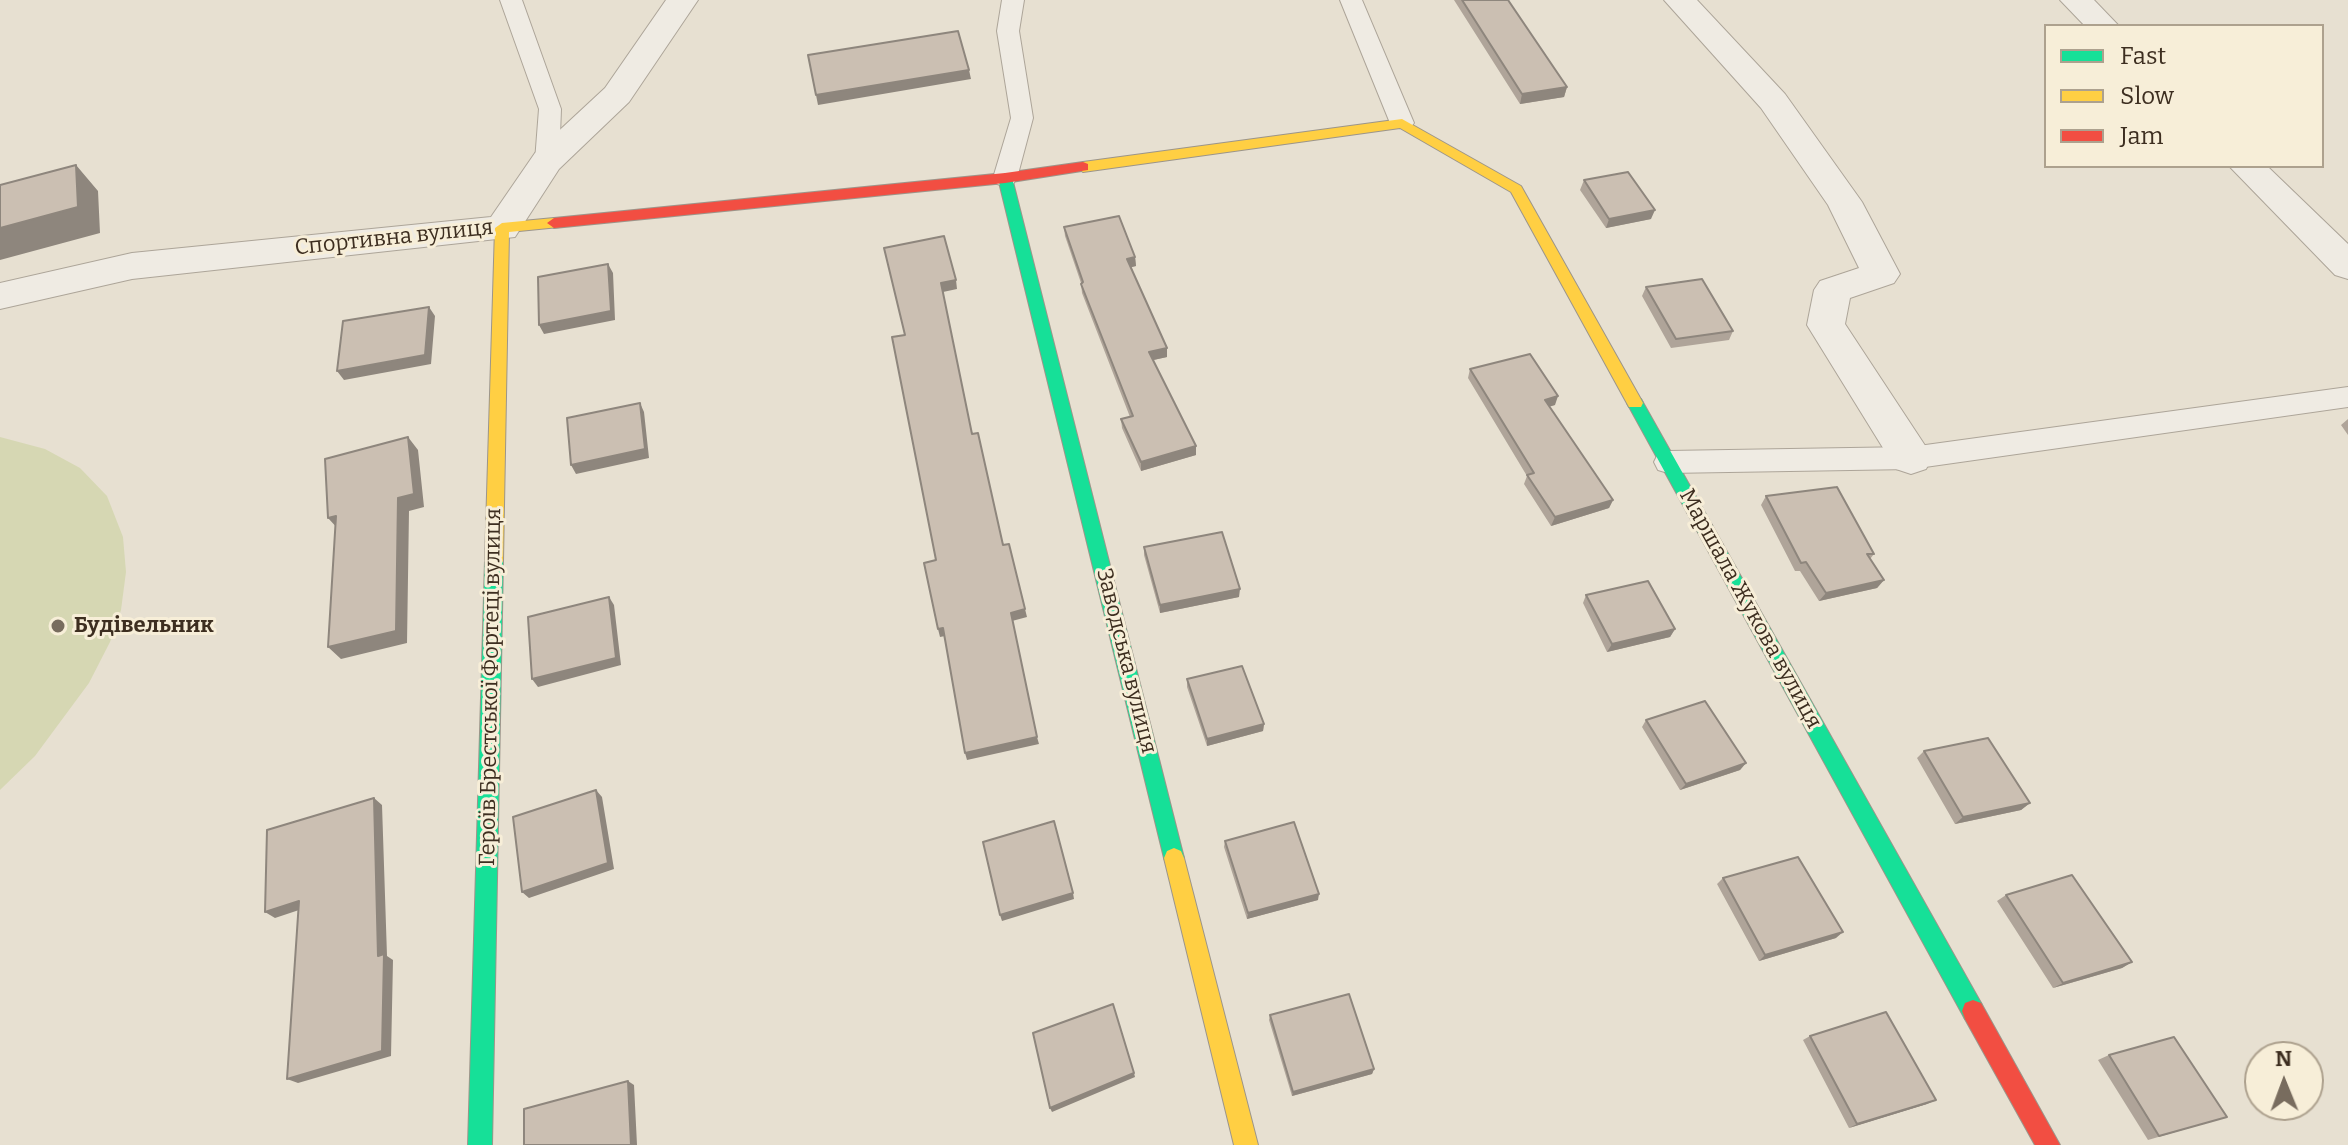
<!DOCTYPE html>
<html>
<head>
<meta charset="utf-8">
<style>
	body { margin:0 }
	#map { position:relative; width:2348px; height:1145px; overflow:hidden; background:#e7e0d1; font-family:Bitter,serif }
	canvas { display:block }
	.legend { position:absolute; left:2044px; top:24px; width:280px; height:144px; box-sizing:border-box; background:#f7eed8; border:2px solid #ada18e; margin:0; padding:10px 14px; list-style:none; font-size:24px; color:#3d2e20 }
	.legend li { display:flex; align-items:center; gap:16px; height:40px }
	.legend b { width:40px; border:2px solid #ada18e }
	.north { position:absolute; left:2244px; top:1041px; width:80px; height:80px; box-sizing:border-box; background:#f7eed8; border:2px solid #ada18e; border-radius:50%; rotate:359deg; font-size:22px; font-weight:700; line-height:32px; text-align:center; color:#3d2e20 }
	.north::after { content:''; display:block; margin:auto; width:28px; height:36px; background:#786c5e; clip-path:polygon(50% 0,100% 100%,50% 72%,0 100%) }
</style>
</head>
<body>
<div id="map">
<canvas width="2348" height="1145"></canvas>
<ul class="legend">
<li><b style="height:10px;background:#16e098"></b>Fast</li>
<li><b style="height:10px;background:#ffcf43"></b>Slow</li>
<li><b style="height:10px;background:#f24e42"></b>Jam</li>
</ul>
<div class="north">N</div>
</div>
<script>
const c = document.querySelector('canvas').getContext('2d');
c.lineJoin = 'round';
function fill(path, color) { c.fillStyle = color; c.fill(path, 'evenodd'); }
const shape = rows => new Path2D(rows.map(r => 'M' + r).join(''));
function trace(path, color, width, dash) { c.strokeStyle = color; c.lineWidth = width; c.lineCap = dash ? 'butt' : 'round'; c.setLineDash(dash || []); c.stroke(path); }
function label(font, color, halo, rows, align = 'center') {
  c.font = font + ' Bitter,serif'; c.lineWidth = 6; c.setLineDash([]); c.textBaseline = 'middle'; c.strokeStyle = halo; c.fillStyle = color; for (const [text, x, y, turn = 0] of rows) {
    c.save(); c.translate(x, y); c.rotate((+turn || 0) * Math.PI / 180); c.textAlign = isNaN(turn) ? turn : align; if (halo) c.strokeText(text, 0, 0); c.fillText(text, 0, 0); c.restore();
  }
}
fill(shape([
	[0,437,45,449,80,468,107,496,123,537,126,572,121,610,110,642,89,683,35,756,0,790]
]), '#d6d7b3');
const lane = shape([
	[500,0,522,0,561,109,559,161,555,166,547,169,539,166,535,161,539,109,500,0],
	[1002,0,1024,0,1019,31,1033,118,1017,178,1013,184,1005,186,997,184,993,178,1011,118,997,31,1002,0],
	[1340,0,1362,0,1414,123,1410,128,1394,128,1390,123,1340,0],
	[2348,387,2348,407,1911,469,1668,473,1658,470,1654,462,1658,454,1668,451,1911,447,2348,387]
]);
const street = shape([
	[666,0,698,0,629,102,559,169,515,237,132,279,0,309,0,283,132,253,491,217,535,153,605,88,666,0],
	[1664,0,1697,0,1785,94,1862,202,1900,274,1894,283,1850,298,1845,324,1926,447,1932,458,1926,469,1911,474,1896,469,1807,325,1814,290,1820,281,1859,268,1828,205,1761,108,1664,0],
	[2060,0,2094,0,2119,26,2085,26,2060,0],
	[2229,166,2267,166,2348,244,2348,279,2335,275,2229,166]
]);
const fast = shape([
	[1005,173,1012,178,1184,858,1181,865,1174,868,1167,865,1164,858,998,178,1005,173],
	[1635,397,1641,399,1981,1003,1984,1011,1981,1019,1973,1022,1965,1019,1627,403,1635,397],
	[494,554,500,556,503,561,492,1145,468,1145,485,561,488,556,494,554]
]);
const slow = shape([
	[1402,119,1521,186,1643,403,1641,407,1629,407,1511,192,1400,128,1083,172,1076,167,1083,162,1402,119],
	[554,218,561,223,559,227,509,232,503,561,500,566,494,568,488,566,485,561,495,228,502,223,554,218],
	[1174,848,1181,851,1184,858,1258,1145,1234,1145,1164,858,1167,851,1174,848]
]);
const jam = shape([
	[1083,162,1088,164,1088,170,1005,183,554,228,547,223,554,218,1005,173,1083,162],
	[1973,1000,1981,1003,2060,1145,2035,1145,1965,1019,1962,1011,1965,1003,1973,1000]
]);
trace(lane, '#ada599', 2);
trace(street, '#ada599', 2);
trace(fast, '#9c958a', 2);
trace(slow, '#9c958a', 2);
trace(jam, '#9c958a', 2);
fill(lane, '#efebe3');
fill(street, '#efebe3');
fill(fast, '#16e098');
fill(slow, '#ffcf43');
fill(jam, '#f24e42');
fill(shape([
	[1454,0,1508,0,1567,87,1564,97,1520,104],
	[1584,180,1651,219,1606,228,1580,190],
	[1064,227,1135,257,1136,266,1131,267,1167,357,1153,360,1196,455,1141,471,1122,428,1121,419,1130,417,1082,293,1081,283,1065,236],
	[1646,287,1733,331,1729,340,1671,348,1642,296],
	[1470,369,1555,405,1549,406,1613,500,1609,508,1551,526,1524,484,1527,476,1468,378],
	[2348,419,2348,435,2341,425],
	[1766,496,1874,554,1870,559,1884,580,1877,588,1819,601,1800,571,1795,571,1761,505],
	[1144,547,1239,597,1160,613,1144,555],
	[1586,595,1675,629,1670,637,1607,652,1583,603],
	[1187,679,1264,724,1263,731,1207,746,1187,687],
	[1646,720,1746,763,1740,770,1680,790,1642,727],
	[1924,751,2030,803,2021,810,1955,824,1917,758],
	[1225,841,1318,900,1247,919,1224,847],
	[1723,878,1836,938,1759,961,1717,884],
	[2006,895,2132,962,2122,968,2053,988,1997,901],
	[1270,1015,1374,1069,1372,1074,1292,1096,1269,1020],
	[1810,1036,1927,1104,1849,1128,1803,1040],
	[2109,1055,2227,1117,2148,1140,2098,1060]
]), '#afa499');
fill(shape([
	[969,70,971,79,818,105,816,95],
	[1567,87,1564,97,1520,104,1522,94],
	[76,165,98,191,100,233,0,260,0,228],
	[1655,210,1651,219,1606,228,1609,219],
	[1135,257,1136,266,1128,268,1127,259],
	[608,264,613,273,615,320,544,334,539,325],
	[956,280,957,289,943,292,941,283],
	[429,307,435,316,431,364,344,380,337,371],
	[1167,348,1167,357,1149,361,1149,352],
	[1558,396,1555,405,1542,409,1545,400],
	[640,403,644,412,649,458,576,474,571,465],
	[408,437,418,450,424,507,409,511,407,643,341,659,328,647],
	[1196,446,1196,455,1141,471,1141,462],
	[1613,500,1609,508,1551,526,1555,517],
	[336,516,340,531,328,518],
	[1884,580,1877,588,1819,601,1826,593],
	[1240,589,1239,597,1160,613,1160,605],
	[609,597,614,605,621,665,538,687,532,679],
	[1025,609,1027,617,1012,621,1011,613],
	[943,628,945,636,940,637,938,629],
	[1675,629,1670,637,1607,652,1612,644],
	[1264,724,1263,731,1207,746,1207,739],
	[1037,737,1039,744,967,760,965,753],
	[1746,763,1740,770,1680,790,1686,784],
	[596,790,602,797,614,869,529,898,522,892],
	[374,798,382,805,387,956,393,960,391,1056,298,1083,287,1079,378,956],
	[2030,803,2021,810,1955,824,1963,817],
	[1073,893,1074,899,1002,921,1000,915],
	[1319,894,1318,900,1247,919,1248,913],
	[299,901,308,907,275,918,265,912],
	[1843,932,1836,938,1759,961,1765,955],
	[2132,962,2122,968,2053,988,2063,983],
	[1374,1069,1372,1074,1292,1096,1293,1092],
	[1134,1073,1135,1077,1052,1112,1050,1108],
	[628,1081,634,1085,637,1145,631,1145],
	[1936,1100,1927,1104,1849,1128,1857,1124]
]), '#8e867d');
const building = shape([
	[1462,0,1508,0,1567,87,1522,94,1462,0],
	[958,31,969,70,816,95,808,55,958,31],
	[76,165,78,207,0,228,0,185,76,165],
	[1628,172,1655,210,1609,219,1584,180,1628,172],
	[1119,216,1135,257,1127,259,1167,348,1149,352,1196,446,1141,462,1121,419,1133,416,1081,284,1083,282,1064,227,1119,216],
	[944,236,956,280,941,283,972,434,978,433,1003,545,1009,544,1025,609,1011,613,1037,737,965,753,943,628,938,629,924,563,936,560,892,337,905,335,884,248,944,236],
	[608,264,611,311,539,325,538,277,608,264],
	[1702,279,1733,331,1676,339,1646,287,1702,279],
	[429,307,425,355,337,371,343,321,429,307],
	[1530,354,1558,396,1545,400,1613,500,1555,517,1527,475,1534,473,1470,369,1530,354],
	[640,403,645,449,571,465,567,418,640,403],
	[408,437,414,494,398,498,396,631,328,647,336,516,328,518,325,459,408,437],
	[1837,487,1874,554,1867,554,1884,580,1826,593,1806,562,1801,563,1766,496,1837,487],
	[1222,532,1240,589,1160,605,1144,547,1222,532],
	[1648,581,1675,629,1612,644,1586,595,1648,581],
	[609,597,616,658,532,679,528,617,609,597],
	[1242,666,1264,724,1207,739,1187,679,1242,666],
	[1705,701,1746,763,1686,784,1646,720,1705,701],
	[1988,738,2030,803,1963,817,1924,751,1988,738],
	[596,790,608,863,522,892,513,817,596,790],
	[374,798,378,956,384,954,382,1051,287,1079,299,901,265,912,267,830,374,798],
	[1054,821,1073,893,1000,915,983,842,1054,821],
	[1294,822,1319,894,1248,913,1225,841,1294,822],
	[1798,857,1843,932,1765,955,1723,878,1798,857],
	[2072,875,2132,962,2063,983,2006,895,2072,875],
	[1349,994,1374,1069,1293,1092,1270,1015,1349,994],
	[1113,1004,1134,1073,1050,1108,1033,1033,1113,1004],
	[1886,1012,1936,1100,1857,1124,1810,1036,1886,1012],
	[2174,1037,2227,1117,2159,1136,2109,1055,2174,1037],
	[628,1081,631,1145,524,1145,524,1109,628,1081]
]);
fill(building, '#cbbfb2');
trace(building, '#8e867d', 2);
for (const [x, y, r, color] of [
	[58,626,8,"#786c5e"]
]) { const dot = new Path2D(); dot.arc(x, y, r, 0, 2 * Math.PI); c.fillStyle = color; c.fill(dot); trace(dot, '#f7eed8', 3); }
label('22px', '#3d2e20', '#f7eed8', [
	["Спортивна вулиця",394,238,-6],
	["Маршала Жукова вулиця",1750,609,61],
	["Заводська вулиця",1126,661,76],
	["Героїв Брестської Фортеці вулиця",491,687,-89]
]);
label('bold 22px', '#3d2e20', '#f7eed8', [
	["Будівельник",74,626]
], 'left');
</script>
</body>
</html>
